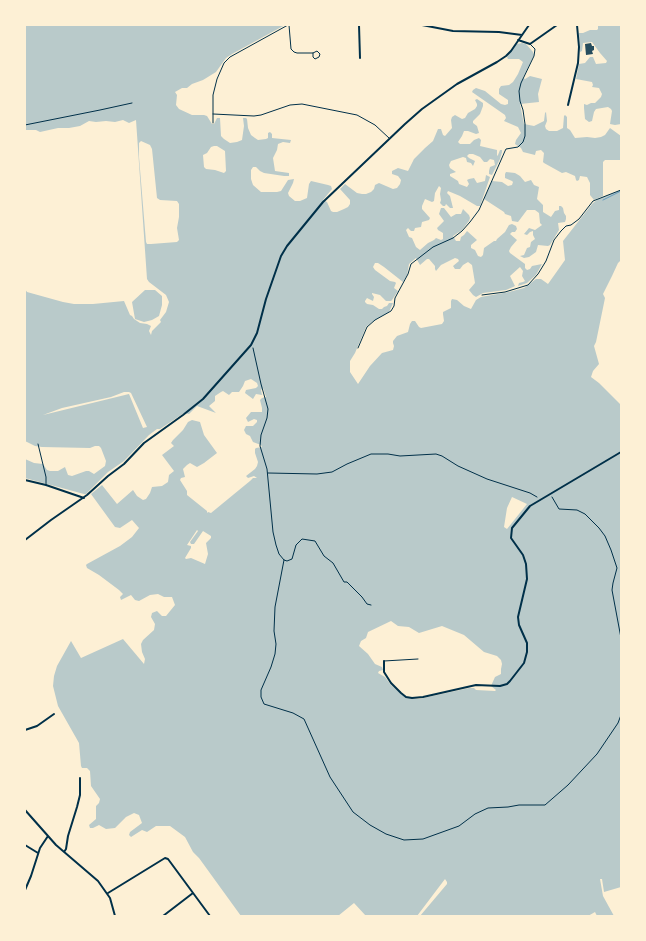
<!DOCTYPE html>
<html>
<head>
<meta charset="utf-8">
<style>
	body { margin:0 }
	#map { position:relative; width:646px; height:941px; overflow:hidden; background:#fdf0d5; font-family:Karla,sans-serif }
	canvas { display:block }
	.frame { position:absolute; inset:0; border:26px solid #fdf0d5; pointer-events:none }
</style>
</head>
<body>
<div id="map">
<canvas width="646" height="941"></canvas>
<div class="frame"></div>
</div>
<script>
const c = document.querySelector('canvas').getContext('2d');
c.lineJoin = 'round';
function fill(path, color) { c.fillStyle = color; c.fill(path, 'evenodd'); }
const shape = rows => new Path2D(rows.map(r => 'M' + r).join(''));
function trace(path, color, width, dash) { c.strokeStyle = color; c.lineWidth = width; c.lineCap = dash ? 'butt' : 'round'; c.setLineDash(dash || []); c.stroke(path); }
fill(shape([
	[25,25,285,25,232,54,226,58,216,72,203,80,192,84,187,88,182,88,175,92,177,95,176,105,179,109,192,115,204,115,207,116,212,124,214,124,217,118,220,118,221,136,224,139,230,143,237,142,242,140,244,126,243,118,246,118,247,119,248,128,251,135,255,138,258,140,266,139,268,138,268,133,270,132,272,134,272,138,291,140,290,143,283,142,278,144,277,150,273,158,275,171,289,173,289,176,284,176,264,173,260,171,256,167,253,167,251,170,251,179,253,185,261,192,277,192,281,191,288,180,294,179,293,183,288,193,289,196,295,201,300,201,307,198,309,184,311,181,328,185,331,186,332,189,323,200,327,202,331,211,333,212,337,212,344,209,348,207,350,204,350,200,340,189,345,184,357,193,362,194,366,194,371,192,374,189,375,185,379,183,393,189,397,188,400,184,401,180,398,176,392,174,392,171,398,168,408,171,414,159,425,148,433,141,438,129,441,129,443,135,445,136,452,128,451,120,452,117,455,115,462,119,465,118,468,113,475,109,477,106,477,104,475,100,477,99,483,103,483,106,480,114,473,121,473,123,477,126,479,133,476,134,468,131,464,131,462,136,458,142,460,144,470,144,474,140,479,138,481,140,480,146,497,150,497,156,498,155,500,150,502,150,502,152,500,159,492,175,489,174,489,171,490,167,495,165,494,160,490,159,487,162,484,162,480,157,473,154,469,154,467,156,469,158,475,161,473,166,471,163,467,162,466,158,463,157,451,161,449,165,450,168,456,172,450,174,450,176,458,181,459,184,467,187,469,184,467,180,469,179,474,178,477,183,485,181,486,175,490,177,480,206,477,206,460,196,448,191,447,193,450,196,453,208,450,208,446,204,445,206,443,206,440,203,441,200,440,194,441,188,439,186,435,193,434,201,432,202,425,199,422,206,422,209,430,218,429,220,422,222,421,227,415,228,414,231,411,231,408,228,406,230,409,237,412,238,416,247,420,250,428,243,434,240,436,238,441,240,443,239,443,233,438,230,437,228,444,221,439,214,441,208,444,208,451,217,456,214,461,214,463,209,469,215,470,218,469,221,462,230,453,236,456,241,460,241,461,237,464,235,467,231,477,240,471,245,471,248,475,250,478,256,481,257,483,255,484,248,494,241,496,241,497,239,505,232,509,225,512,224,516,226,517,229,515,232,512,232,510,234,517,240,511,247,509,251,510,253,525,264,525,268,527,270,530,269,532,266,542,264,536,275,527,283,518,286,519,283,523,282,525,281,522,276,523,271,520,267,510,276,515,286,513,287,506,290,483,293,476,297,473,295,469,290,475,283,472,265,468,262,463,265,460,269,455,269,453,266,459,261,458,259,455,258,441,265,436,271,435,269,435,266,429,259,427,259,420,265,416,258,409,264,407,275,403,282,384,267,378,263,375,263,373,267,375,270,390,281,395,282,396,283,394,288,398,291,392,300,391,301,386,301,380,295,372,293,372,294,374,297,373,301,367,298,365,301,365,302,367,304,373,305,379,309,382,309,384,307,387,306,389,303,393,303,389,312,372,322,366,327,355,353,350,361,350,372,358,384,370,366,382,353,393,350,394,346,393,343,393,341,397,336,408,332,410,324,412,321,415,321,419,327,421,328,442,324,444,321,443,314,443,312,451,308,451,301,452,299,457,300,464,306,471,309,476,300,481,297,509,292,524,288,536,279,541,279,548,284,565,260,563,241,592,204,598,199,621,190,621,260,618,263,612,276,603,294,605,298,596,342,594,346,599,364,593,371,591,377,599,383,621,405,621,887,604,892,602,879,600,879,603,896,614,916,597,916,595,912,588,916,420,916,447,884,447,882,445,879,417,916,366,916,354,903,338,916,241,916,199,858,193,852,185,837,170,826,156,826,147,832,142,830,131,837,129,835,130,832,142,823,139,815,134,813,126,817,115,828,106,829,99,825,93,828,90,828,89,825,96,819,96,806,99,803,100,799,91,786,90,771,87,768,82,768,81,766,79,743,58,706,53,686,54,676,57,666,71,641,81,658,123,639,144,664,145,659,142,652,141,644,143,640,154,630,155,624,151,617,152,613,157,611,162,616,166,616,175,605,172,597,164,597,158,594,150,595,139,601,135,600,131,595,121,600,120,597,123,594,119,590,99,575,87,568,86,565,87,564,120,546,132,537,139,528,132,520,120,528,115,527,91,494,102,485,117,504,133,490,137,496,143,500,146,499,150,493,152,487,162,486,168,482,169,475,174,471,162,455,174,446,171,443,173,440,183,430,188,422,192,420,200,422,204,435,217,453,204,463,197,467,190,463,187,465,183,469,185,477,181,478,180,480,187,491,187,495,207,511,207,513,208,512,211,513,250,481,253,478,257,478,254,476,248,478,246,476,255,469,257,466,258,462,255,453,255,449,256,448,262,447,261,445,253,442,250,436,246,434,244,430,246,426,253,426,257,422,257,420,254,419,248,422,246,418,251,412,262,412,262,408,260,400,262,398,266,397,263,388,261,390,262,395,256,394,253,399,245,393,246,390,256,388,258,386,257,383,251,379,245,381,243,386,239,392,232,392,229,395,223,391,221,392,215,396,215,401,209,406,216,413,197,406,189,414,184,413,160,429,157,429,149,435,124,461,108,472,86,494,84,494,25,478,25,459,34,463,43,464,47,470,50,471,58,471,65,467,68,475,72,476,86,471,89,471,94,474,105,466,106,461,101,448,99,446,95,446,90,448,42,447,35,446,25,441,25,289,27,292,63,302,74,304,93,304,124,301,130,315,132,316,134,319,140,323,147,324,151,326,149,331,151,335,152,331,161,322,160,320,166,312,169,302,166,295,149,282,147,279,136,120,129,123,123,120,115,122,106,121,96,122,89,121,80,126,69,128,58,128,40,132,36,130,25,130],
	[141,141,150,145,152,149,157,198,160,200,177,201,179,204,179,217,177,228,179,240,177,242,151,244,147,244,146,242,139,157,139,143],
	[214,146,217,146,225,151,226,171,224,173,215,170,206,169,204,167,203,155,207,153,211,147],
	[124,392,129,392,131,393,147,427,143,428,129,394,43,415,62,408,111,397],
	[512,497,527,504,507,529,504,527,507,508],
	[197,530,198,531,190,542,191,544,194,544,203,531,211,536,211,538,206,543,208,554,205,564,191,558,186,559,185,558,191,548,191,546,187,545],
	[391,621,398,626,409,627,419,633,442,626,464,635,484,652,497,656,501,660,502,664,501,669,501,674,495,677,491,686,496,690,495,691,476,690,474,688,469,688,419,699,409,698,401,694,391,685,385,677,378,673,379,671,383,670,382,667,375,664,368,654,359,646,361,641,366,638,368,632],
	[598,25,621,25,621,124,615,125,610,124,612,111,611,109,608,107,596,109,594,112,592,121,589,122,585,119,584,108,584,104,587,105,591,103,595,103,601,97,602,94,599,88,592,87,593,85,592,82,576,79,579,64,585,63,590,57,593,57,596,64,606,63,607,61,600,53,592,42,583,43,582,51,580,52,579,33,583,33,590,30,597,30,598,29],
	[522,43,526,44,533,52,534,55,523,78,525,79,530,76,542,79,538,94,539,102,520,104,524,124,534,126,544,121,545,113,546,112,547,121,545,126,546,129,549,131,557,131,563,128,564,116,565,115,567,117,567,128,570,130,575,138,587,137,595,138,601,137,605,135,610,128,621,136,621,160,605,160,603,162,603,196,594,200,590,195,590,183,587,177,580,176,579,180,577,181,576,180,575,176,566,172,562,173,544,163,543,162,544,153,541,150,536,151,535,155,523,152,521,148,515,144,516,140,521,133,518,127,504,121,506,118,505,115,472,92,473,90,476,88,485,91,501,104,505,105,508,104,508,100,499,94,499,89,501,86,509,85,513,82,518,74,523,62,519,59,508,59,507,57,517,44],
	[506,172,515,173,520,176,525,182,531,180,534,185,539,187,537,199,543,205,543,212,551,217,555,211,559,210,559,206,561,206,563,208,564,213,566,216,566,219,565,222,558,223,559,230,550,245,548,246,538,245,536,252,529,257,524,258,520,256,524,255,527,248,530,247,531,242,535,239,533,235,533,231,530,232,527,235,524,234,529,228,535,230,542,225,540,223,539,213,535,210,527,210,518,222,512,221,511,216,505,214,504,212,484,199,492,181,502,182,508,186,512,185,513,182,512,181,505,178,505,174],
	[145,290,155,290,162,296,162,305,159,316,152,320,144,322,135,319,132,302]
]), '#b9caca');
trace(shape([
	[603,200,621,191]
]), '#669bbc', 1);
fill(shape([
	[591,43,592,46,594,46,594,50,592,51,593,54,586,55,585,44]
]), '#264d5e');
trace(shape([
	[25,125,100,110,132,103],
	[482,295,505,292,528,285,538,274,546,261,554,240,561,231,566,226,571,225,579,219,593,201,621,190],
	[253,348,261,384,268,409,267,418,261,435,260,446,267,469,273,532,276,545,279,554,284,560,287,561,292,559,296,545,302,539,315,541,324,556,333,563,344,582,347,582,362,597,367,604,371,605],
	[268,473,317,474,332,472,347,464,371,454,388,454,400,456,436,454,442,456,458,466,487,479,530,493,537,497],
	[552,497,559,509,577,510,585,514,599,528,605,536,611,550,617,568,613,583,612,590,621,638],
	[284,560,275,607,274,631,276,644,275,654,271,667,261,690,261,697,264,704,293,713,304,719,330,777,353,812,370,825,386,834,404,840,423,839,459,826,475,814,488,808,508,807,519,805,545,805,568,785,597,754,618,723,621,715]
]), '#003049', 1);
trace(shape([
	[289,25,291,49,294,52,297,53,313,53,317,51,320,54,319,57,315,59,313,57,313,53],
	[213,114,254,116,261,115,290,105,302,104,357,115,375,125,389,138],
	[213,123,213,95,217,79,224,63,230,57,288,25],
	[358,348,367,327,375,320,391,311,394,306,395,298,408,274,411,264,433,247,453,238,462,231,470,222,479,210,505,151,506,149,518,147,523,142,525,136,525,124,523,110,520,101,519,91,521,83,534,56,535,49,530,44],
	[38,444,46,477,46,485],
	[384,661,418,659]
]), '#003049', 1);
trace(shape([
	[359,25,360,58],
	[422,25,453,31,499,32,522,35],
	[518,40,530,44,557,25],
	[568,105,578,63,579,47,577,25],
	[25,480,46,485,84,498],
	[25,540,51,520,87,495,108,476,124,464,144,443,183,415,203,399,251,345,257,333,266,299,281,256,287,246,323,202,405,124,422,109,457,84,497,62,506,56,511,51,529,25],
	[384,661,384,672,391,683,401,693,406,697,412,698,423,697,476,685,500,686,507,684,510,681,524,663,527,652,527,643,519,625,518,617,527,579,526,564,523,555,511,538,512,528,530,506,621,452],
	[25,730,37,726,54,714],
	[25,810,56,845,98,881,110,898,115,916],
	[25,845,38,853],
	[64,852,66,849,68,836,77,807,80,795,80,778],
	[25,890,31,876,40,848,48,836],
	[108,893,165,858,168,859,210,916],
	[163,916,193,893]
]), '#003049', 2);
</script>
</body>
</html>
